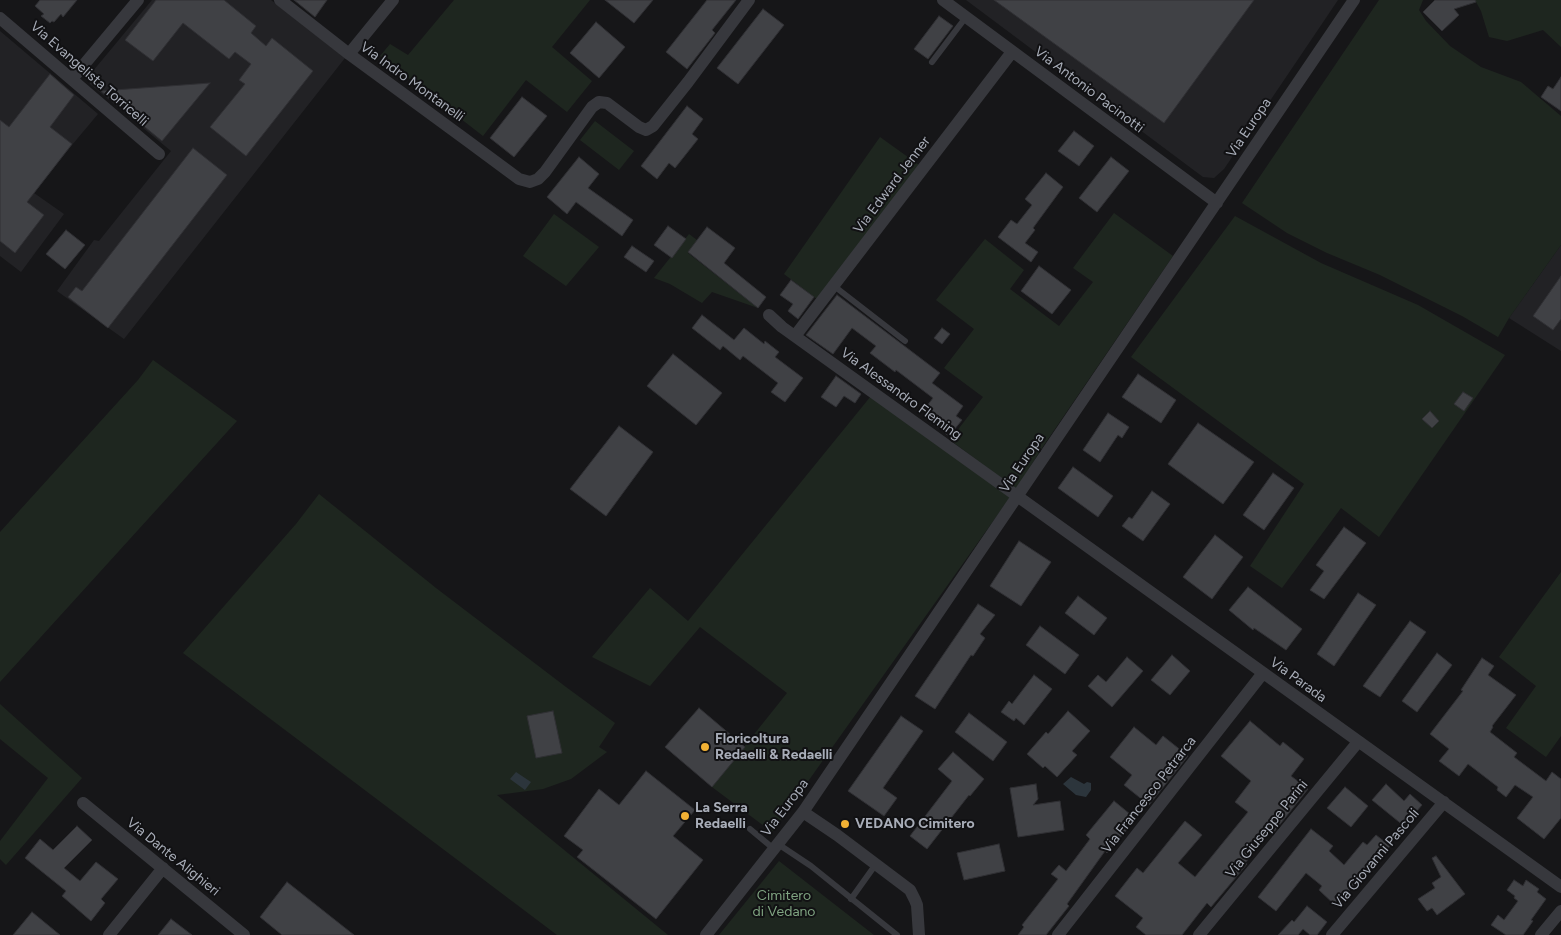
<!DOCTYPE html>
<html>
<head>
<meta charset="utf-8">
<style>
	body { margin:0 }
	canvas { display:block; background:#161618 }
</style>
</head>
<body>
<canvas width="1561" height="935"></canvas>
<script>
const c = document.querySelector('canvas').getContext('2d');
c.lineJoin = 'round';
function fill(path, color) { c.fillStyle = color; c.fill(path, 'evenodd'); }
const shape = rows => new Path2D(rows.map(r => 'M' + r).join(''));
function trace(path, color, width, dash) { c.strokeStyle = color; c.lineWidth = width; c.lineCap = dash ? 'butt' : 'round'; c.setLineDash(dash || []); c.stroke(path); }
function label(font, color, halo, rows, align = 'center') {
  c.font = font + ' Figtree,sans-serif'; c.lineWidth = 4; c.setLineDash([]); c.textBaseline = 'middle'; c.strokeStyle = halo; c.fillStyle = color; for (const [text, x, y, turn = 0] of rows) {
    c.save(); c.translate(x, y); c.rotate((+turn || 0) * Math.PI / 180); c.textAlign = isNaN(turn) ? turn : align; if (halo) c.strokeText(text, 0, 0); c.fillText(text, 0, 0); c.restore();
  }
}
fill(shape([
	[152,0,271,0,345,58,124,339,57,291,94,240,99,241,171,151,90,84,88,77],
	[966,0,1338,0,1224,169,1214,178,1203,177],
	[0,31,98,114,72,145,34,193,64,214,21,272,0,256],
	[1561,245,1561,351,1509,318]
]), '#222225');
fill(shape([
	[454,0,590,0,552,47,592,81,567,112,526,80,483,136,380,56,390,44,408,55],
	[1379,0,1423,0,1419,10,1426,21,1450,46,1481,67,1521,82,1561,116,1561,245,1509,318,1498,337,1462,316,1380,275,1327,253,1287,233,1242,203],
	[1475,0,1561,0,1561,47,1543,30,1507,41,1489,37,1481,11],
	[595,121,634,151,619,170,580,140],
	[880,137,919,165,818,300,784,274],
	[1114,213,1173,256,1044,445,1016,489,950,440,983,397,944,368,974,329,936,300,985,239,1024,270,1010,289,1059,326,1093,282,1073,268],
	[554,214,599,247,566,286,523,256],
	[1235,216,1321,263,1418,305,1505,355,1379,537,1341,508,1282,588,1250,566,1304,484,1131,357],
	[689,234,697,240,688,253,758,308,712,292,702,303,670,284,654,278],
	[153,360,237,421,0,682,0,532,138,380],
	[871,396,1011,496,772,832,712,787,787,693,700,627,650,686,592,657,650,588,688,621],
	[319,494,436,588,566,687,615,723,599,747,607,752,571,779,543,789,497,795,668,935,557,935,183,653,296,524],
	[1561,572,1561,736,1546,757,1506,728,1536,686,1499,657],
	[0,704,82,778,6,865,0,859,0,841,48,778,0,739],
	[779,861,874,935,719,935]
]), '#1e261f');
fill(shape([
	[516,772,531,782,525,790,510,779],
	[1071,777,1084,784,1087,782,1091,783,1091,790,1086,797,1076,795,1063,784]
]), '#2c353c');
const building = shape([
	[40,0,77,0,63,17,61,14,54,22,52,21,50,23,41,16,44,14,35,6,40,0],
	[156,0,224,0,256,26,251,33,266,46,272,38,313,71,246,156,210,127,245,84,239,80,251,64,235,52,229,59,183,23,153,61,125,40,156,0],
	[294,0,327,0,315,17,294,0],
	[605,0,653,0,634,23,605,0],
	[707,0,736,0,712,30,715,33,687,69,666,52,707,0],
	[994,0,1254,0,1164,123,994,0],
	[1435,0,1475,0,1476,2,1454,9,1459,15,1442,31,1423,12,1435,0],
	[763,9,784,25,738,84,717,68,763,9],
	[939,16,953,26,928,59,914,49,939,16],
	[596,22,625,47,599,78,570,53,596,22],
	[50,74,74,95,50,127,72,144,27,202,44,215,15,253,0,241,0,120,9,127,50,74],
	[1561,77,1561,111,1541,97,1548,86,1553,89,1561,77],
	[210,83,162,141,101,91,210,83],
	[522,97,547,116,514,157,490,138,522,97],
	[687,106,703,119,692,134,698,139,675,168,669,163,657,179,641,166,687,106],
	[1074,131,1094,146,1079,166,1058,151,1074,131],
	[193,148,227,175,108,328,68,297,76,287,82,291,193,148],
	[579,157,599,174,588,188,633,220,622,236,576,202,567,214,547,197,579,157],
	[1111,157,1129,171,1097,212,1079,198,1111,157],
	[1046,173,1063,187,1033,228,1035,230,1025,243,1038,252,1031,262,998,237,1011,220,1017,224,1032,205,1025,199,1046,173],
	[668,226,686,239,672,258,654,245,668,226],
	[707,227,735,248,724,263,766,297,758,308,688,252,707,227],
	[66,230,85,245,65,269,46,254,66,230],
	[632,246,654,261,646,272,624,257,632,246],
	[1039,266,1071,290,1052,314,1021,291,1039,266],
	[1561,276,1561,319,1553,330,1533,316,1561,276],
	[791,280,814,297,798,319,788,311,793,304,780,295,791,280],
	[837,295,940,373,932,383,963,406,956,416,962,420,949,436,927,419,930,415,924,410,933,398,896,370,895,372,870,353,876,346,852,328,833,354,806,335,837,295],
	[702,315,734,340,744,328,764,344,765,341,779,352,775,357,803,378,785,402,771,392,778,383,743,356,740,360,723,346,720,350,692,328,702,315],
	[942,328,950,334,942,344,934,338,942,328],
	[673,354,722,393,696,425,647,386,673,354],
	[1138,374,1176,400,1161,423,1122,397,1138,374],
	[836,376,861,394,855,403,844,396,836,407,821,397,836,376],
	[1463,392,1473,398,1464,411,1454,404,1463,392],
	[1430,411,1439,421,1432,428,1422,419,1430,411],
	[1108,413,1129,427,1122,438,1118,435,1100,462,1083,450,1108,413],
	[1198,423,1254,462,1223,504,1168,464,1198,423],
	[619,426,653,452,606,516,570,489,619,426],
	[1073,467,1113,496,1098,517,1058,488,1073,467],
	[1273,473,1294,488,1264,530,1243,515,1273,473],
	[1152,491,1170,504,1143,541,1122,526,1129,517,1132,519,1152,491],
	[1344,527,1366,543,1324,599,1310,590,1324,571,1316,565,1344,527],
	[1215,535,1243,557,1212,599,1183,577,1215,535],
	[1019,541,1051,562,1021,606,990,586,1019,541],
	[1248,587,1302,629,1286,650,1254,628,1253,630,1229,610,1248,587],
	[1358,593,1376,605,1334,666,1317,654,1358,593],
	[1078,596,1107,618,1094,635,1065,613,1078,596],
	[978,604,995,615,980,634,985,638,973,656,971,655,935,709,915,696,978,604],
	[1410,621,1426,632,1380,697,1363,686,1410,621],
	[1040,626,1079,655,1065,674,1026,645,1040,626],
	[1437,653,1452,665,1417,712,1402,701,1437,653],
	[1172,655,1190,671,1170,695,1151,680,1172,655],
	[1127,657,1143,671,1112,707,1088,686,1098,675,1106,682,1127,657],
	[1482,658,1494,666,1488,675,1516,695,1492,726,1493,727,1490,732,1517,753,1514,757,1546,781,1552,772,1561,779,1561,818,1544,839,1517,818,1533,797,1515,785,1506,797,1497,790,1498,787,1468,764,1459,776,1439,761,1449,749,1430,734,1463,691,1461,690,1482,658],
	[1034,675,1052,689,1024,725,1016,718,1014,721,1001,712,1009,701,1012,704,1034,675],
	[699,708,745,747,712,787,665,747,699,708],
	[553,711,562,753,536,758,527,716,553,711],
	[1068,711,1090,731,1072,751,1077,755,1057,777,1045,766,1043,768,1027,754,1046,732,1048,734,1068,711],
	[969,713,1007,742,993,761,955,732,969,713],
	[901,716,923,731,883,788,897,798,884,816,848,791,901,716],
	[1250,721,1280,746,1283,742,1304,759,1291,776,1308,789,1273,833,1271,831,1245,863,1247,864,1211,907,1207,903,1182,935,1146,935,1136,927,1143,918,1115,896,1137,868,1143,873,1185,821,1202,835,1178,863,1195,877,1248,812,1235,802,1251,781,1221,756,1250,721],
	[1134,727,1156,745,1163,736,1188,756,1149,805,1124,785,1132,775,1110,757,1134,727],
	[953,752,984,779,970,796,969,795,927,849,910,836,952,781,938,769,953,752],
	[646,771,695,810,673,836,703,860,656,919,577,857,583,850,564,836,599,789,619,805,646,771],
	[1036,784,1038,799,1033,805,1060,801,1064,830,1018,837,1010,788,1036,784],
	[1386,784,1404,801,1410,794,1422,805,1404,826,1372,800,1386,784],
	[1345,787,1368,806,1351,827,1327,808,1345,787],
	[1114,801,1136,819,1107,853,1105,851,1067,904,1069,906,1046,935,1018,935,1024,927,1022,925,1058,879,1051,874,1059,865,1066,871,1090,839,1086,835,1114,801],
	[77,826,92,840,64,868,80,881,96,862,118,879,101,899,105,903,91,921,62,896,66,891,25,858,40,839,53,850,77,826],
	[1311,829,1333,846,1329,851,1344,865,1363,842,1367,845,1376,835,1390,846,1373,867,1371,866,1336,906,1319,890,1322,886,1306,873,1276,911,1258,897,1311,829],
	[999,844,1005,871,964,880,957,853,999,844],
	[1436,856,1465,894,1437,915,1432,908,1427,911,1418,899,1435,888,1432,883,1441,877,1432,858,1436,856],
	[1514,880,1523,886,1526,880,1539,889,1537,892,1546,899,1531,920,1533,921,1523,935,1506,935,1491,925,1498,915,1504,920,1518,901,1514,898,1515,896,1507,890,1514,880],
	[287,882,354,935,282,935,260,917,287,882],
	[1307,906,1327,922,1317,935,1310,935,1303,929,1298,935,1278,935,1292,920,1294,922,1307,906],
	[32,912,60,935,13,935,32,912],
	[171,919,192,935,158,935,171,919]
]);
fill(building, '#404145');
trace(building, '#303034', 1);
trace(shape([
	[932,62,966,17],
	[834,286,905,341],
	[750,829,774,849],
	[778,844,811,866,897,935],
	[851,899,876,864]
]), '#37383d', 6);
trace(shape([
	[280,0,349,54,469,142,519,179,530,182,538,179,545,172,592,107,599,102,607,103,639,127,646,130,653,126,688,82,749,0],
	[943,0,1217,203],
	[0,18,159,154],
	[349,54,393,0],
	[72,79,138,0],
	[769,315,782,327,1561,887],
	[795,336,1012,52],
	[83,803,244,935],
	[803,812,837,835,910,890,915,900,917,905,919,935],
	[109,935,163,868],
	[706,935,803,812,1354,0],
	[1058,935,1263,673],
	[1199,935,1358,742],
	[1332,935,1444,802],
	[1541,935,1561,911]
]), '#37383d', 12);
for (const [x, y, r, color] of [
	[705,747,5,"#f2b134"],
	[685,816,5,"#f2b134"],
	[845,824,5,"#f2b134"]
]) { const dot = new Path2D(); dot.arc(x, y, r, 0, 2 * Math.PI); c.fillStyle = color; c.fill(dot); trace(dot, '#111113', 2); }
label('14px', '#a8adb8', '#111113', [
	["Via Evangelista Torricelli",89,74,41],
	["Via Indro Montanelli",412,82,36],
	["Via Antonio Pacinotti",1089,90,37],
	["Via Europa",1249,128,-56],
	["Via Edward Jenner",892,185,-53],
	["Via Alessandro Fleming",901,394,36],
	["Via Europa",1022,463,-56],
	["Via Parada",1298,680,36],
	["Via Francesco Petrarca",1149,795,-52],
	["Via Europa",785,808,-53],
	["Via Giuseppe Parini",1267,829,-51],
	["Via Dante Alighieri",173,857,39],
	["Via Giovanni Pascoli",1376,859,-50]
]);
label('bold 14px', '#a8adb8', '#111113', [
	["Floricoltura",715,739],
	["Redaelli & Redaelli",715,755],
	["La Serra",695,808],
	["Redaelli",695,824],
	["VEDANO Cimitero",855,824]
], 'left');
label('14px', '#7fa381', '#111113', [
	["Cimitero",784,896],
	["di Vedano",784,912]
]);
</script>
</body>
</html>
